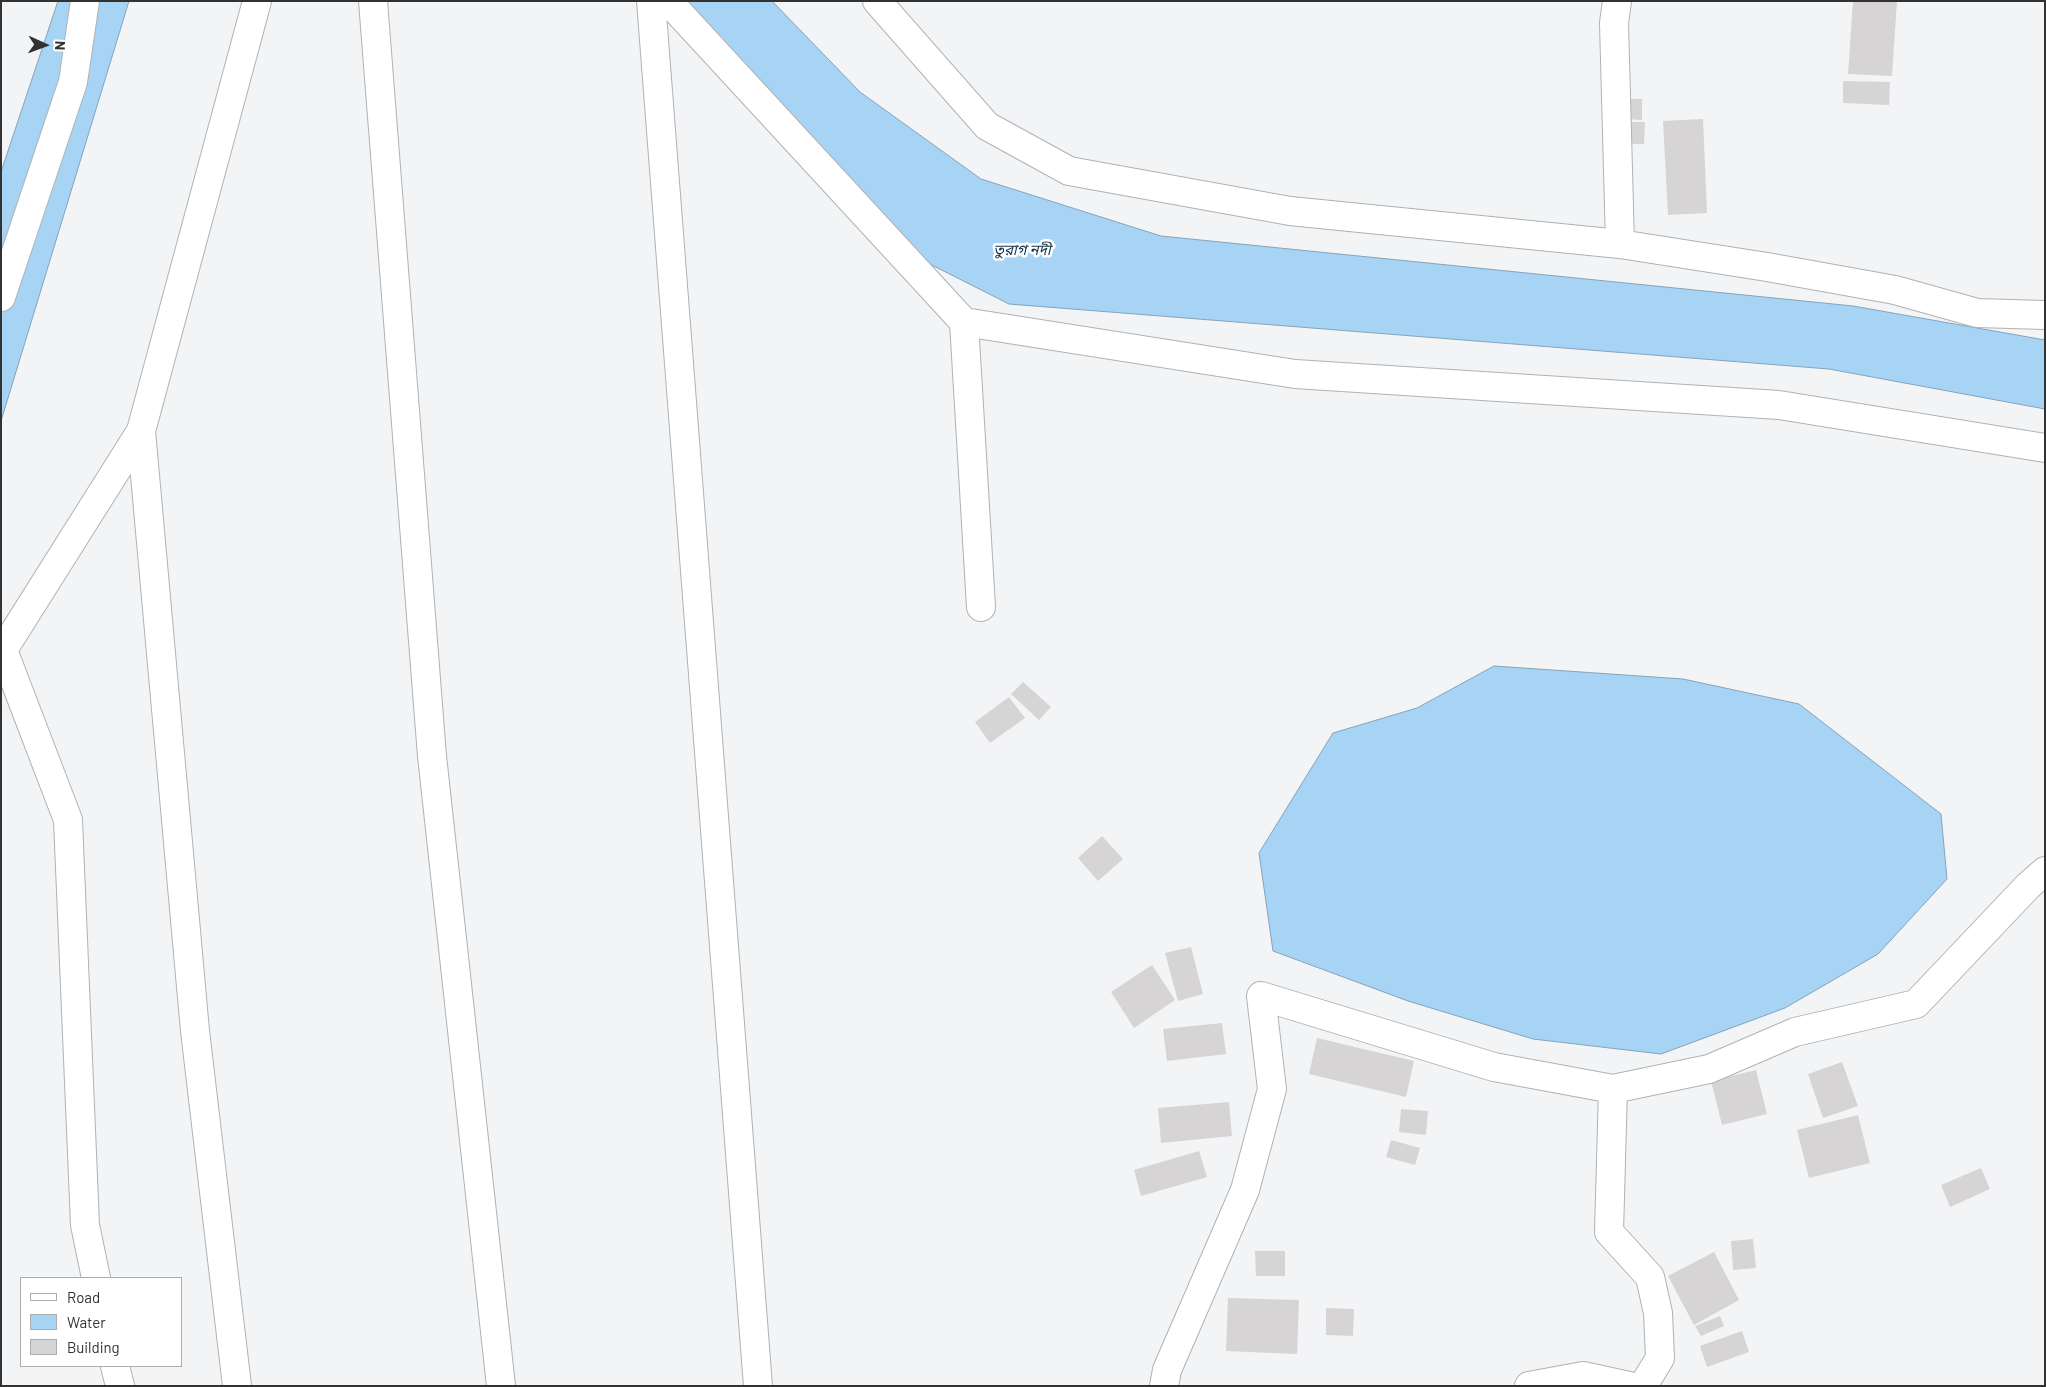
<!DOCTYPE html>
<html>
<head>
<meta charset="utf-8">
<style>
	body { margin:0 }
	#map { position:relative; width:2046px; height:1387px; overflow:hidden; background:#f2f4f6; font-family:Barlow,sans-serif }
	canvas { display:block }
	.frame { position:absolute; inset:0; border:2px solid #323233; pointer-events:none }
	.legend { position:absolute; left:20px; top:1277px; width:162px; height:90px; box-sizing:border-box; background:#fff; border:1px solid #adadad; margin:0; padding:6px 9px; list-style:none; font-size:15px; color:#323233 }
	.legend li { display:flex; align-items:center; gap:10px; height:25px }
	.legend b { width:25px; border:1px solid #adadad }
	.north { position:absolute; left:20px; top:20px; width:50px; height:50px; -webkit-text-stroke:4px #fff; paint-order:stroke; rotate:92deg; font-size:14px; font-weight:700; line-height:20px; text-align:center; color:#323233 }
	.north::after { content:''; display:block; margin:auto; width:18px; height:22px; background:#323233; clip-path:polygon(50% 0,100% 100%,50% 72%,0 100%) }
</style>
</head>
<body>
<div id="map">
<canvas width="2046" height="1387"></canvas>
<div class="frame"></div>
<ul class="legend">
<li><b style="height:6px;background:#fff"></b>Road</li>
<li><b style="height:14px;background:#a7d4f5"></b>Water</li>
<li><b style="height:14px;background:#d6d4d5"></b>Building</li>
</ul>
<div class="north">N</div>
</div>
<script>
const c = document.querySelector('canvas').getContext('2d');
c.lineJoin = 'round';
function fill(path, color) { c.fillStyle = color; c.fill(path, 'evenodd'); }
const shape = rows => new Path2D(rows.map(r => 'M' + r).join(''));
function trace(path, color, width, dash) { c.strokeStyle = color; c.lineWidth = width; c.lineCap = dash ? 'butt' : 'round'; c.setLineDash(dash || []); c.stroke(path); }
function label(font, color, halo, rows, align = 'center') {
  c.font = font + ' Barlow,"Noto Sans Bengali",sans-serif'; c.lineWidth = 5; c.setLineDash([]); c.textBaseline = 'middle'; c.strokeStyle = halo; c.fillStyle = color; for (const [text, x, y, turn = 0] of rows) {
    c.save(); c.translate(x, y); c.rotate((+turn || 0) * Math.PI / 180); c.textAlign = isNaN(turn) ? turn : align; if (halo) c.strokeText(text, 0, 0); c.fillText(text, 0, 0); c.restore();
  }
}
const water = shape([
	[58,1,129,1,1,421,1,172,58,1],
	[647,1,772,1,860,92,981,179,1161,236,1853,306,2045,340,2045,409,1829,369,1009,304,904,251,647,1],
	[1494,666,1683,679,1799,704,1941,814,1947,879,1878,954,1785,1008,1661,1054,1533,1039,1408,1001,1273,951,1259,853,1333,733,1417,708,1494,666]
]);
fill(water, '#a7d4f5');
trace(water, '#84a3bb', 1);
fill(shape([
	[1853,1,1897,1,1892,76,1848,74],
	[1843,81,1890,82,1889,105,1843,103],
	[1628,99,1642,99,1642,120,1627,119],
	[1703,119,1707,213,1668,215,1663,121],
	[1628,122,1645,122,1644,144,1628,144],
	[1023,682,1051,707,1039,720,1011,694],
	[1009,697,1025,718,990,743,975,722],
	[1102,836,1123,859,1098,881,1078,858],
	[1191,947,1203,994,1178,1001,1165,953],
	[1152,965,1175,1000,1134,1028,1111,992],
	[1222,1023,1226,1054,1167,1061,1163,1029],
	[1317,1038,1414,1061,1406,1097,1309,1074],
	[1842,1062,1858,1106,1823,1118,1808,1074],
	[1756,1070,1767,1114,1722,1125,1711,1081],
	[1229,1102,1232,1136,1161,1143,1158,1108],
	[1401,1109,1428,1111,1426,1135,1399,1132],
	[1858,1115,1870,1163,1809,1178,1797,1130],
	[1391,1140,1420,1148,1415,1165,1386,1157],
	[1199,1151,1207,1177,1141,1196,1134,1170],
	[1981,1168,1990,1189,1950,1207,1941,1185],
	[1753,1239,1756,1268,1733,1270,1731,1241],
	[1255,1251,1285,1251,1285,1276,1256,1276],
	[1714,1252,1739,1300,1694,1325,1668,1276],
	[1228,1298,1299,1300,1297,1354,1226,1351],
	[1326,1308,1354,1309,1353,1336,1326,1335],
	[1720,1316,1724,1326,1701,1336,1695,1326],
	[1742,1331,1749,1352,1707,1367,1700,1346]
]), '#d6d4d5');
const street = shape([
	[373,1,432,756,501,1386],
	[651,1,758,1386],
	[668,1,964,322,1295,374,1779,405,2045,448],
	[877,1,987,126,1069,171,1290,211,1620,244,1767,267,1895,290,1977,313,2045,315],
	[1617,1,1614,23,1620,244],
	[1,297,73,82,85,1],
	[964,322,981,607],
	[141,431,195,1031,237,1386],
	[1613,1089,1609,1232,1650,1277,1658,1313,1660,1358,1643,1386],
	[96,1278,85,1225,68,820,3,650,141,431,257,1],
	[115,1366,120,1386],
	[1164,1386,1167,1370,1245,1190,1272,1089,1261,996,1494,1067,1613,1089,1709,1069,1795,1032,1916,1004,2028,886,2045,871],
	[1529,1386,1583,1376,1629,1386]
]);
trace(street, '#b0b2b4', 30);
trace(street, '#fff', 28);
label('italic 15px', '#12344a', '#fff', [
	["তুরাগ নদী",1022,250]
]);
</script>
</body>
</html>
